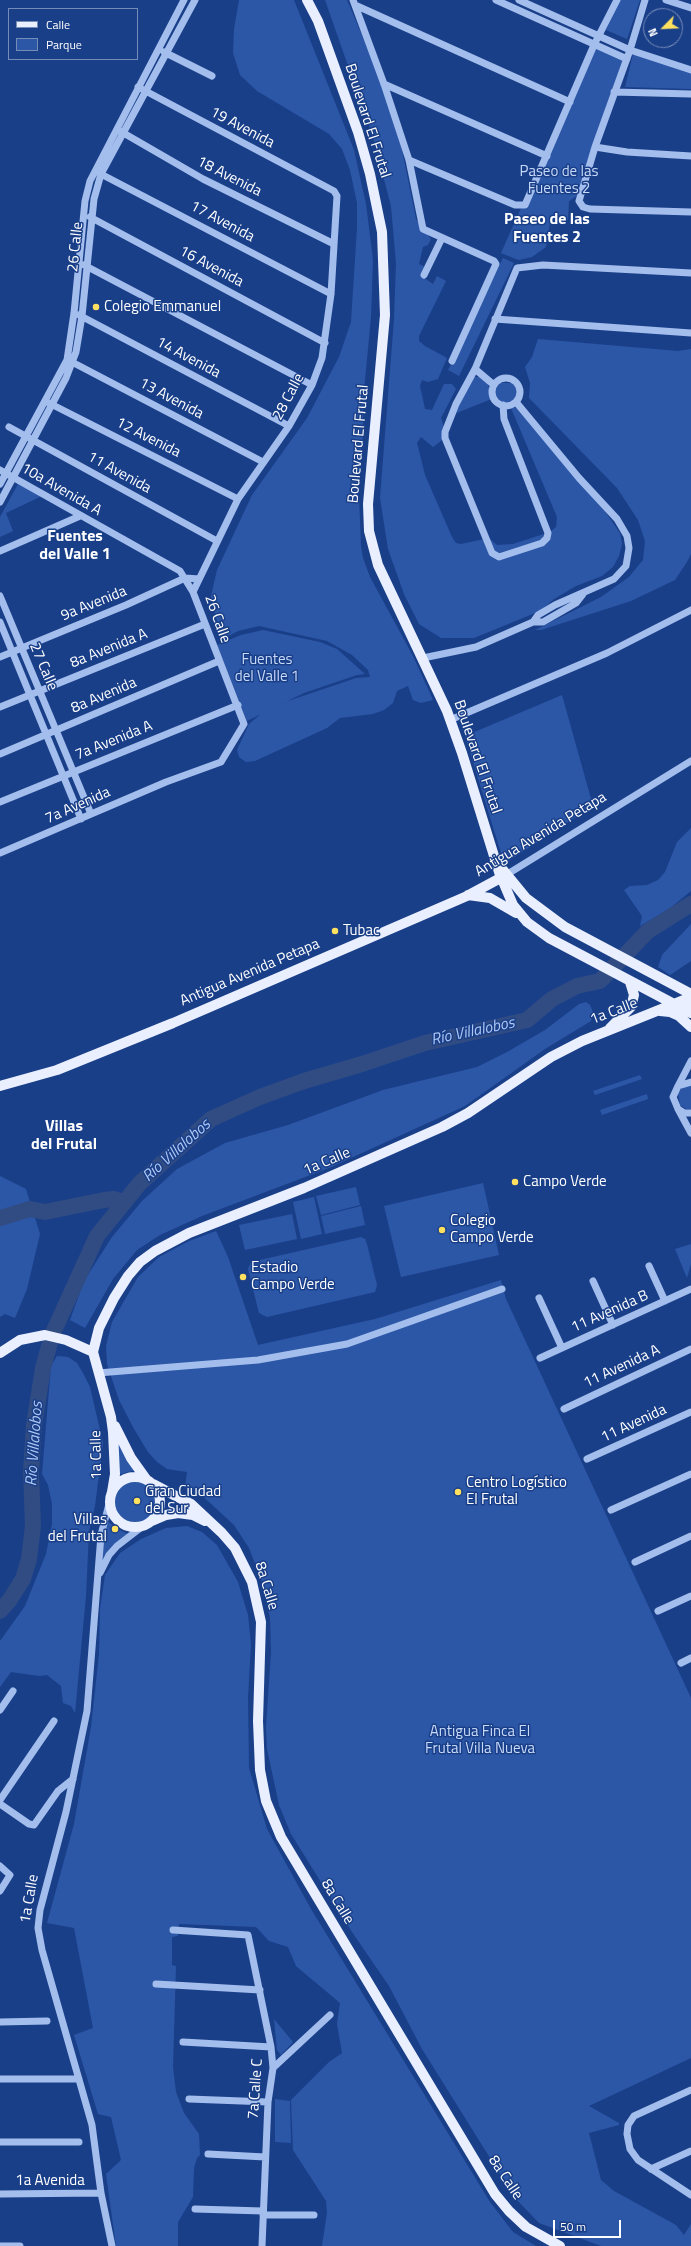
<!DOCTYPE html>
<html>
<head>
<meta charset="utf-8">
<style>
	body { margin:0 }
	#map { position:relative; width:691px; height:2246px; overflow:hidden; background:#1a3f89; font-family:"Titillium Web",sans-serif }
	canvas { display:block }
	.legend { position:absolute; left:8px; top:8px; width:130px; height:52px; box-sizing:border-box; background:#1a3f89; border:1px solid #768cb8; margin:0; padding:5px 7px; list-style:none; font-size:12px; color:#fff }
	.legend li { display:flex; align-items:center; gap:8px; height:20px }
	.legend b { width:20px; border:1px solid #768cb8 }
	.north { position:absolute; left:643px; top:8px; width:40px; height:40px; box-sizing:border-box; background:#1a3f89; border:1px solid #768cb8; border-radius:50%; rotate:246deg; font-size:11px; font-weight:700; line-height:16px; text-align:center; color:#fff }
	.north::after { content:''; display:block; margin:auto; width:14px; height:18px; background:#ffe05f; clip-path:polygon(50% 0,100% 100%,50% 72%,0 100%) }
	.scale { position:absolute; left:553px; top:2220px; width:68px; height:18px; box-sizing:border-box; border:2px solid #fff; border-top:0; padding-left:5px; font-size:12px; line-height:14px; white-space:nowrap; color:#fff; -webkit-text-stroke:3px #1a3f89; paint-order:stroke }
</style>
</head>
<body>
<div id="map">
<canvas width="691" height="2246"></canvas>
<ul class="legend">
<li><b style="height:5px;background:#e9efff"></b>Calle</li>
<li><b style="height:11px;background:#2c57a7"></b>Parque</li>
</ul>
<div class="north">N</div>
<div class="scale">50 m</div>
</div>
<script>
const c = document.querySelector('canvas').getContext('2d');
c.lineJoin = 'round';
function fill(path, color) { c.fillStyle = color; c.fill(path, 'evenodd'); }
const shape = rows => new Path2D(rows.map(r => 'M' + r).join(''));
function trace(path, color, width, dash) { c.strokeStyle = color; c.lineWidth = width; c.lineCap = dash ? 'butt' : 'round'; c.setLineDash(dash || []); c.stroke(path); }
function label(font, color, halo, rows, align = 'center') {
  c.font = font + ' "Titillium Web",sans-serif'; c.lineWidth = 3; c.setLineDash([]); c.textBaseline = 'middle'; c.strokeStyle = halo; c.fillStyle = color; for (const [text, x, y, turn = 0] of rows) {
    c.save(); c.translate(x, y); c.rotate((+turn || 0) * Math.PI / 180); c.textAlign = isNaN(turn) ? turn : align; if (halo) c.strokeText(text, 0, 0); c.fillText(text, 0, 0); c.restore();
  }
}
fill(shape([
	[239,0,294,0,354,150,366,204,373,260,371,317,363,401,363,436,358,472,361,546,363,558,370,577,413,656,433,700,421,703,413,700,408,686,397,691,393,703,384,710,373,714,340,718,327,728,255,761,246,762,239,757,237,750,249,724,261,714,288,701,356,678,370,677,368,670,352,655,327,641,259,626,238,631,225,638,217,622,211,596,217,570,252,495,307,418,339,357,351,322,357,228,357,203,350,170,342,149,329,134,257,91,240,75,233,53,234,29],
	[325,0,347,0,379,75,401,145,416,219,431,239,428,245,423,247,419,264,427,268,424,278,433,284,437,276,446,281,419,336,419,341,425,346,447,358,438,379,428,382,422,380,420,386,425,409,432,410,444,384,452,384,456,389,441,418,446,433,441,441,433,447,421,437,417,443,425,475,452,537,456,543,461,544,489,538,497,545,513,544,550,532,556,527,557,517,511,408,518,407,604,510,620,533,622,544,619,556,613,567,602,576,576,586,554,599,540,611,474,638,441,638,419,624,404,594,388,549,380,498,394,319,396,263,391,206,373,137],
	[620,0,640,0,627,39,606,30],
	[593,46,628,59,577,196,569,201,568,220,555,220,550,223,546,247,532,257,519,260,513,258,501,253],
	[633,54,691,69,691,89,625,87],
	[503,258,514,263,459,376,448,370],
	[538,339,678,351,691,349,691,554,687,562,675,580,631,601,541,630,535,630,601,597,629,577,643,560,645,541,638,520,617,488,529,398,530,383,525,367,532,357],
	[474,377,482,377,486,380,493,397,494,389,500,383,512,383,518,389,517,401,511,406,503,407,494,398,454,414],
	[18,484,42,496,6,513,13,531,0,537,0,517],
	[263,630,320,642,337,649,365,674,357,675,304,693,247,721,217,645,241,635],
	[562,695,593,806,507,862,501,853,465,736],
	[691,828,691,891,669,909,640,926,642,916,624,890,630,886,647,885,658,880,665,872,677,842],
	[691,924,691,961,670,975,658,967,662,955],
	[586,1002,590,1005,593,1012,591,1021,545,1049,465,1106,329,1168,202,1216,160,1235,137,1250,113,1279,85,1328,70,1320,84,1281,112,1237,142,1201,177,1169,225,1143,288,1125,383,1090,477,1067,507,1052,545,1030,579,1004],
	[640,1075,642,1079,595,1095,593,1091],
	[691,1085,691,1109,686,1109,680,1105,678,1093,682,1087],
	[647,1094,648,1099,602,1115,600,1110],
	[0,1176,26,1189,40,1234,27,1289,15,1318,5,1314,0,1317],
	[483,1183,499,1255,401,1277,384,1206],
	[356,1187,360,1205,321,1215,316,1196],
	[314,1197,322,1234,301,1239,293,1202],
	[361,1206,365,1225,325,1234,321,1216],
	[292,1214,297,1239,245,1250,239,1225],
	[216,1231,228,1257,258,1345,375,1319,501,1280,506,1299,691,1698,691,2058,589,2106,619,2123,619,2125,589,2133,601,2180,614,2191,676,2225,684,2235,691,2224,691,2246,601,2246,539,2223,515,2198,422,2049,389,1986,352,1932,291,1834,279,1805,267,1749,266,1727,271,1652,270,1618,263,1584,249,1548,234,1525,196,1490,185,1488,187,1472,167,1469,157,1462,148,1452,134,1429,119,1400,107,1364,106,1346,112,1322,138,1277,159,1257,189,1241],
	[361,1237,365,1239,367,1244,377,1285,375,1292,267,1317,259,1313,248,1269,251,1262],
	[691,1244,691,1264,687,1278,675,1249],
	[57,1356,68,1357,77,1363,83,1373,90,1387,103,1443,95,1506,89,1531,86,1596,75,1713,71,1706,63,1703,61,1686,47,1675,39,1676,11,1672,0,1687,0,1641,25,1606,46,1554,52,1524,52,1504,48,1485,42,1474,51,1366],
	[111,1417,138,1469,115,1476],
	'114 1502a21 21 0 1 1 42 0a21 21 0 1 1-42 0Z',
	[104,1519,120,1530,130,1535,105,1563,99,1562],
	[187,1526,202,1532,217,1545,238,1582,248,1615,251,1644,248,1697,249,1768,267,1829,311,1909,490,2202,513,2232,536,2246,322,2246,327,2213,326,2201,293,2150,291,2100,329,2062,342,2053,337,2024,340,2003,296,1966,288,1947,269,1941,256,1927,179,1924,178,1936,172,1937,172,1965,176,1966,173,2067,176,2092,184,2113,199,2134,200,2155,197,2158,194,2168,193,2197,178,2222,178,2246,116,2246,106,2174,121,2160,111,2117,98,2114,74,2035,93,2028,74,1928,47,1923,74,1824,91,1727,99,1654,100,1609,105,1575,120,1553,141,1539,166,1528],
	[274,2019,293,2042,281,2055,277,2050],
	[275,2099,290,2101,291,2143,275,2142]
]), '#2c57a7');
trace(shape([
	[0,1218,30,1209,45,1212,104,1200,114,1199,124,1203],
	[0,1611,9,1601,23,1579,29,1559,33,1526,31,1472,34,1425,43,1368,52,1335,97,1236,140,1183,211,1119,260,1097,304,1081,362,1064,425,1043,527,1020,552,999,577,986,600,981,648,931,691,904]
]), '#304c83', 16);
trace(shape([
	[353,0,384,84,409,160,423,229,494,261,496,264,452,361],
	[496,0,627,59],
	[519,0,630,50,691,70],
	[645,0,630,50,595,147,579,201,583,207,590,209,691,212],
	[666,0,691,8],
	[355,5,570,102],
	[164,52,212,76],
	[384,84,547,156],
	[138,87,334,191,337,196,331,294,322,358,312,385,289,426,238,499,193,592],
	[614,92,691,94],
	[120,131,203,179,334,244],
	[595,147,627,152,691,156],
	[409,160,515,205,525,205,594,45,617,0],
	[97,172,331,294],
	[90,217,325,343],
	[84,265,312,385],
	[424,275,442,238],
	[79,315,289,426],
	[495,319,691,333],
	[70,361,263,462],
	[475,369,494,385],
	'492 392a14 14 0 1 1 28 0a14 14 0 1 1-28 0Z',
	[47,402,238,499],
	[516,402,579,478,617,519,627,536,629,548,626,566,614,579,555,605,538,615,533,622],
	[503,405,504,419,548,533,547,538,542,543,499,557,492,553,445,438,445,432,456,404,475,369,517,268,543,265,691,273],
	[9,427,217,541],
	[0,470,180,571,193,592,244,724,221,762,166,782,0,853],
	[0,484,67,360,74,313,85,201,90,181,184,0],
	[0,502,66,378,76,352,82,316,94,199,101,174,195,0],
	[0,551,80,516],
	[0,596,91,814],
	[0,622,81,819],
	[0,657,126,605,185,578,199,579],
	[423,658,476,647,533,622,543,622,576,603,583,594],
	[0,707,205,624],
	[450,720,607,653,691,610],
	[0,754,219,661],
	[0,802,238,705],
	[506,875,691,761],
	[691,1082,678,1086,673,1097,678,1109,684,1113,691,1113],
	[678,1086,691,1061],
	[678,1109,691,1133],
	[649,1266,665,1301],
	[593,1281,613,1325],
	[539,1298,562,1348],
	[540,1358,691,1289],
	[98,1373,258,1360,347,1344,502,1289],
	[564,1409,691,1349],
	[587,1459,691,1412],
	[110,1500,101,1535,87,1711,66,1812,40,1910,38,1928,42,1950,92,2125,101,2193,112,2246],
	[611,1510,691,1474],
	[635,1562,691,1536],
	[100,1573,109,1555,117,1546,143,1526],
	[658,1611,691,1596],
	[681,1663,691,1658],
	[0,1710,13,1691],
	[0,1800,54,1721],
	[0,1804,29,1824,34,1825,58,1791,73,1779],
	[0,1866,10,1875,0,1891],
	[173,1930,248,1935,271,2047,273,2068,268,2102,262,2246],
	[156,1984,260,1990],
	[0,2022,47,2021],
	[183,2042,271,2047],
	[273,2068,330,2015],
	[0,2079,79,2079],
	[691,2090,634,2116,628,2125,627,2134,630,2149,638,2160,691,2195],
	[189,2099,268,2102],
	[0,2142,79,2142],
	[208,2154,265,2157],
	[651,2169,691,2151],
	[0,2194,101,2193],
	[195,2209,263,2211],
	[263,2215,314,2215],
	[0,2246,20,2246]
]), '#a3bded', 7);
trace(shape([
	[307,0,318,21,358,132,370,174,382,232,385,315,368,504,369,531,378,565,447,711,462,753,499,872,513,905,527,922,549,938,691,1013],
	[503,870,526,898,565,927,691,994],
	[468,895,490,898,516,913],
	[660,1011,670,1012,679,1016,691,1027],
	[610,1028,631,1007,634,995,630,982],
	[0,1086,57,1070,173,1023,467,896,506,875],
	[0,1353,20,1340,45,1335,66,1340,93,1352],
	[115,1426,131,1458,146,1479],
	'110 1502a25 25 0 1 1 50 0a25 25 0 1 1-50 0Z',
	[153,1484,191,1504,222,1533,235,1548,252,1582,261,1622,258,1721,260,1770,266,1801,281,1837,495,2194,509,2211,526,2227,560,2246],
	[112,1492,115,1474,113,1432,111,1417,93,1352,99,1328,114,1298,128,1276,140,1262,155,1251,189,1233,304,1188,442,1127,468,1113,551,1057,582,1041,684,1000,691,1004],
	[152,1521,166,1515,178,1513,193,1515,205,1521]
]), '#e9efff', 10);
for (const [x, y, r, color] of [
	[96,307,4,"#ffe05f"],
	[335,931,4,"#ffe05f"],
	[515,1182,4,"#ffe05f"],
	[442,1230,4,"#ffe05f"],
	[243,1277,4,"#ffe05f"],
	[458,1492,4,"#ffe05f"],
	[137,1501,4,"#ffe05f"],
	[115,1529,4,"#ffe05f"]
]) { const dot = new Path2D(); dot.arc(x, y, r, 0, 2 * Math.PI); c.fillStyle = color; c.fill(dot); trace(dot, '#1a3f89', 1.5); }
label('15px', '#fff', '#1a3f89', [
	["Boulevard El Frutal",367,121,72],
	["19 Avenida",242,128,28],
	["18 Avenida",229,177,27],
	["17 Avenida",222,222,28],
	["26 Calle",76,247,-84],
	["16 Avenida",211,267,28],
	["14 Avenida",188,358,28],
	["28 Calle",289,397,-62],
	["13 Avenida",171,399,28],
	["12 Avenida",148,438,27],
	["Boulevard El Frutal",359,444,-85],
	["11 Avenida",119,473,29],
	["10a Avenida A",61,490,30],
	["9a Avenida",94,604,-22],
	["26 Calle",217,619,70],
	["8a Avenida A",109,649,-22],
	["27 Calle",43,667,67],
	["8a Avenida",104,696,-23],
	["7a Avenida A",114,741,-22],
	["Boulevard El Frutal",477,757,71],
	["7a Avenida",78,806,-24],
	["Antigua Avenida Petapa",541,835,-31],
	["Antigua Avenida Petapa",250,973,-23],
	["1a Calle",614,1012,-21],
	["1a Calle",327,1162,-23],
	["11 Avenida B",610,1312,-24],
	["11 Avenida A",622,1367,-25],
	["11 Avenida",634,1424,-25],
	["1a Calle",97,1455,-91],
	["8a Calle",266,1586,73],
	["1a Calle",30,1899,-80],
	["8a Calle",337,1902,59],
	["7a Calle C",256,2089,-86],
	["8a Calle",505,2178,56],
	["1a Avenida",50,2181]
]);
label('15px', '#c8daf9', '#1a3f89', [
	["Paseo de las",559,172],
	["Fuentes 2",559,189],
	["Fuentes",267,660],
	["del Valle 1",267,677],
	["Antigua Finca El",480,1732],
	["Frutal Villa Nueva",480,1749]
]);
label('15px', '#fff', '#1a3f89', [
	["Colegio Emmanuel",104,307],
	["Tubac",343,931],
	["Campo Verde",523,1182],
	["Colegio",450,1221],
	["Campo Verde",450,1238],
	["Estadio",251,1268],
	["Campo Verde",251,1285],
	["Centro Logístico",466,1483],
	["El Frutal",466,1500],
	["Gran Ciudad",145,1492],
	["del Sur",145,1509],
	["Villas",107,1520,"right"],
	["del Frutal",107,1537,"right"]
], 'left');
label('bold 16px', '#fff', '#1a3f89', [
	["Paseo de las",547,220],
	["Fuentes 2",547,238],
	["Fuentes",75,537],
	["del Valle 1",75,555],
	["Villas",64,1127],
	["del Frutal",64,1145]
]);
label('italic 16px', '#aec7f4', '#1a3f89', [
	["Río Villalobos",473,1032,-12],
	["Río Villalobos",177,1151,-42],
	["Río Villalobos",35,1444,-86]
]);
</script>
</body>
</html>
